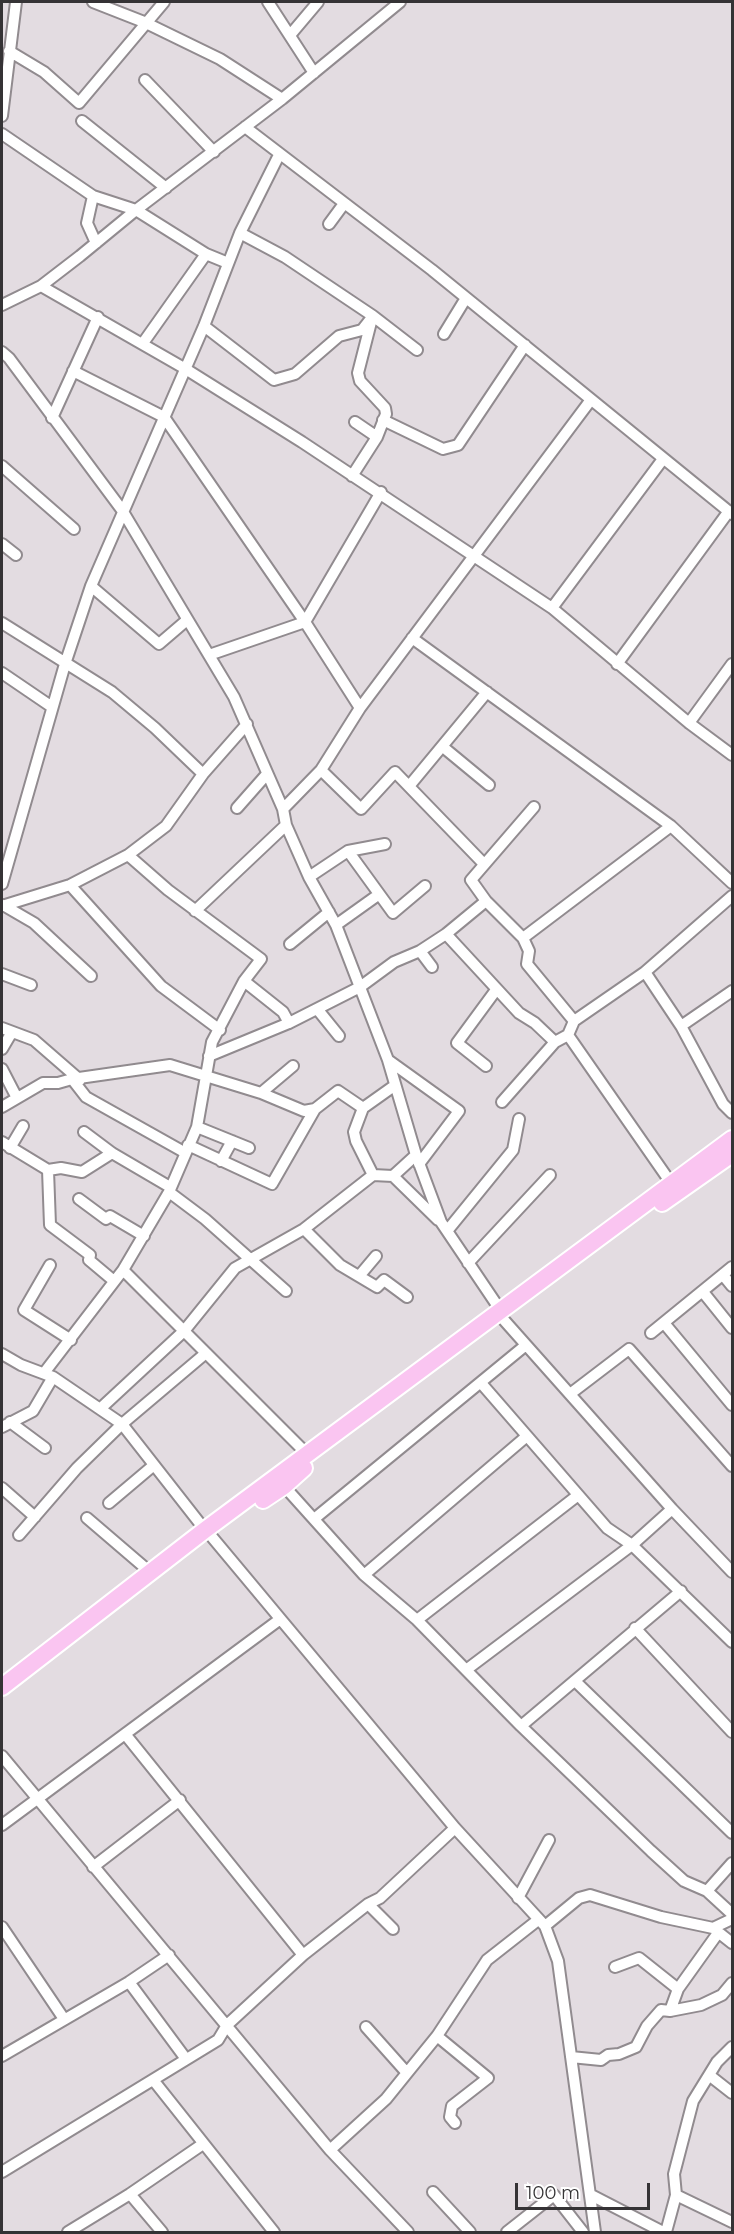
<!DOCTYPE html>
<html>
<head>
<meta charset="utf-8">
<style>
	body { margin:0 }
	#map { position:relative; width:734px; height:2234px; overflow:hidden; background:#e3dce1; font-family:Montserrat,sans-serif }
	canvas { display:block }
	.frame { position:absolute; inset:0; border:3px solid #353335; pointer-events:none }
	.scale { position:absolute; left:515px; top:2183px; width:135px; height:27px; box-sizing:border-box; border:3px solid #353335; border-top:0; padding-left:8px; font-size:18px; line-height:21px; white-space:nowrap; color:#353335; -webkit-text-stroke:4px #fff; paint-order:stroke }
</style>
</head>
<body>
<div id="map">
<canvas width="734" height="2234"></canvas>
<div class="frame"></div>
<div class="scale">100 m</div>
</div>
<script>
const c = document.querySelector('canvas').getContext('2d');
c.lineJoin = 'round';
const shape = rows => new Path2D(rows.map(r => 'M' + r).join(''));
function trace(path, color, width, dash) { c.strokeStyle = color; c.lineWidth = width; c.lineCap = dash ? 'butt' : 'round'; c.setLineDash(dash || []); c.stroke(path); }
const minor = shape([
	[93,2,144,22,220,59,282,99],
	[268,2,314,73],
	[291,34,318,2],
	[9,51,44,72,79,103,164,2],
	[145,80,214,152],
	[2,116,16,2],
	[82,121,166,188],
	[245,127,432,270,732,514],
	[2,134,93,196,136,210,206,254,228,263],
	[93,196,87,223,96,243],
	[329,224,343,205],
	[240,233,285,257,373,316,417,350],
	[41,286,184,368,302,442,552,608,689,723,732,755],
	[2,305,41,286,80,256,136,210,282,99,400,2],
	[204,326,274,380,295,374,339,336,362,330,373,316],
	[444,334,466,298],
	[143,343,206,254],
	[2,352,9,358,122,510,234,697,283,809,286,825,309,877,336,925,388,1060,416,1155,441,1222,501,1311],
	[73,371,164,417,305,622,360,708],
	[52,418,98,317],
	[383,420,443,449,458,445,525,345],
	[355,422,377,437],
	[2,466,74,529],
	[352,476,377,437,386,414,385,408,360,381,358,373,371,322],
	[2,544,16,555],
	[91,586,159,644,187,620],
	[552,608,663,459],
	[2,623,112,692,155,728,203,774],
	[412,638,671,826,732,883],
	[209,655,305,622,381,492],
	[617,664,729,511],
	[2,673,52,707],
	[689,723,732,664],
	[443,747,489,785],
	[321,770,361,809,395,772,484,864],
	[410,785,487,692],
	[534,807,471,880,486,901,523,938,529,951,527,964,574,1021],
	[237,808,267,774],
	[283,809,321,770,360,708,590,401],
	[348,851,393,913,425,886],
	[309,877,348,851,385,844],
	[2,884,65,664,91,586,204,326,240,233,279,155],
	[70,885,161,986,220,1030],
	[3,905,34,923,91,976],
	[2,906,70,885,128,855,166,826,203,774,247,724],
	[195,911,286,825],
	[336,925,378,895],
	[446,934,519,1013,535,1023,555,1042],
	[523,938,671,826],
	[290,944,329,912],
	[420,951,432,967],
	[645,972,681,1026,723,1104,732,1113],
	[2,974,31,985],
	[244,981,283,1012,289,1023],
	[318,1010,339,1036],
	[681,1026,732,991],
	[2,1028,34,1040,80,1080],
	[568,1035,671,1183],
	[2,1049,12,1032],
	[209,1056,289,1023,360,987,394,962,420,951,446,934,486,901],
	[388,1060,459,1111,419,1164],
	[486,1066,457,1043,496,990],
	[2,1069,17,1098],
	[72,1079,86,1097,184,1152],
	[394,1086,363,1108,354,1132,356,1141,373,1175,393,1176,438,1220],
	[261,1093,293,1066],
	[502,1102,555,1042,568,1035,574,1021,645,972,732,896],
	[2,1107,43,1083,58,1083,72,1079,170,1065,261,1093,304,1111,315,1109],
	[197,1127,249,1148],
	[84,1132,112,1153,170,1187],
	[2,1142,48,1170,61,1168,82,1172,112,1153],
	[188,1145,272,1184,315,1109,338,1091,363,1108],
	[10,1148,23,1126],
	[221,1161,232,1141],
	[48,1170,50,1225,90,1255,89,1260,114,1281],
	[393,1176,416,1155],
	[169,1192,205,1219,286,1291],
	[79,1199,106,1219,110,1216,144,1236],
	[304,1229,340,1265,377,1287,384,1280,407,1297],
	[447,1231,513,1150,519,1119],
	[468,1263,550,1175],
	[50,1265,24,1310,71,1340],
	[123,1270,307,1454],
	[360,1275,376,1256],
	[723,1275,732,1286],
	[703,1292,732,1328],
	[503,1319,672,1509,732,1572],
	[664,1323,732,1405],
	[651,1333,732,1267],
	[2,1354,21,1365,53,1377,122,1424,205,1530],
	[44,1373,123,1270,169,1192,197,1127,212,1042,244,981,261,959,168,890,128,855],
	[481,1383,607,1528,632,1545,732,1642],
	[570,1394,629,1349,732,1466],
	[101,1408,184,1331,235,1268,304,1229,373,1175],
	[10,1422,45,1448],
	[2,1427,33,1411,53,1377],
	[284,1486,364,1575,417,1620,521,1726,651,1851,684,1881,707,1891,732,1914],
	[2,1488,35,1517],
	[109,1503,154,1465],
	[87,1518,150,1572],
	[314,1519,526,1345],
	[19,1535,77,1468,122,1424,206,1353],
	[212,1537,455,1828,545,1926,558,1961,595,2232],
	[364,1575,527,1436],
	[417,1620,577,1496],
	[635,1628,732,1732],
	[466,1670,632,1545,672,1509],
	[575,1681,732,1833],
	[521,1726,681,1591],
	[125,1734,303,1955],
	[2,1756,330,2150,408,2232],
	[2,1825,279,1620],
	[93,1867,180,1800],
	[707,1891,732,1863],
	[518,1898,549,1840],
	[368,1904,393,1929],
	[545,1926,579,1898,590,1895,661,1917,713,1928,732,1919],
	[2,1927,64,2019],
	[713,1928,732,1943],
	[615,1967,639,1958,678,1989],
	[129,1982,186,2059],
	[670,2011,701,2005,722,1995,732,1983],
	[366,2027,407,2073],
	[437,2036,488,2078,452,2106,450,2117,455,2123],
	[2,2056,129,1982,169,1955],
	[571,2057,601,2060,608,2055,619,2054,636,2047,647,2026,661,2010,670,2011,678,1989,718,1933],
	[709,2075,732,2093],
	[154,2081,274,2232],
	[330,2150,386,2099,407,2073,437,2036,487,1960,538,1920],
	[2,2172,218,2040,227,2025,303,1955,368,1904,380,1898,455,1828],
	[433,2192,470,2232],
	[130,2194,203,2144],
	[591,2195,663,2232],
	[676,2195,732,2222],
	[68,2232,130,2194,162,2232],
	[507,2232,554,2195,583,2232],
	[666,2232,676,2195,674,2174,693,2101,717,2062,732,2047]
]);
const primary = shape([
	[662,1203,732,1154],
	[263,1500,284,1486,304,1468],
	[2,1687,205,1530,732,1139]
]);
trace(minor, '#918b8f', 14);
trace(primary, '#fff', 20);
trace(minor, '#fff', 10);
trace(primary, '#fac5f1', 16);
</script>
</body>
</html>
